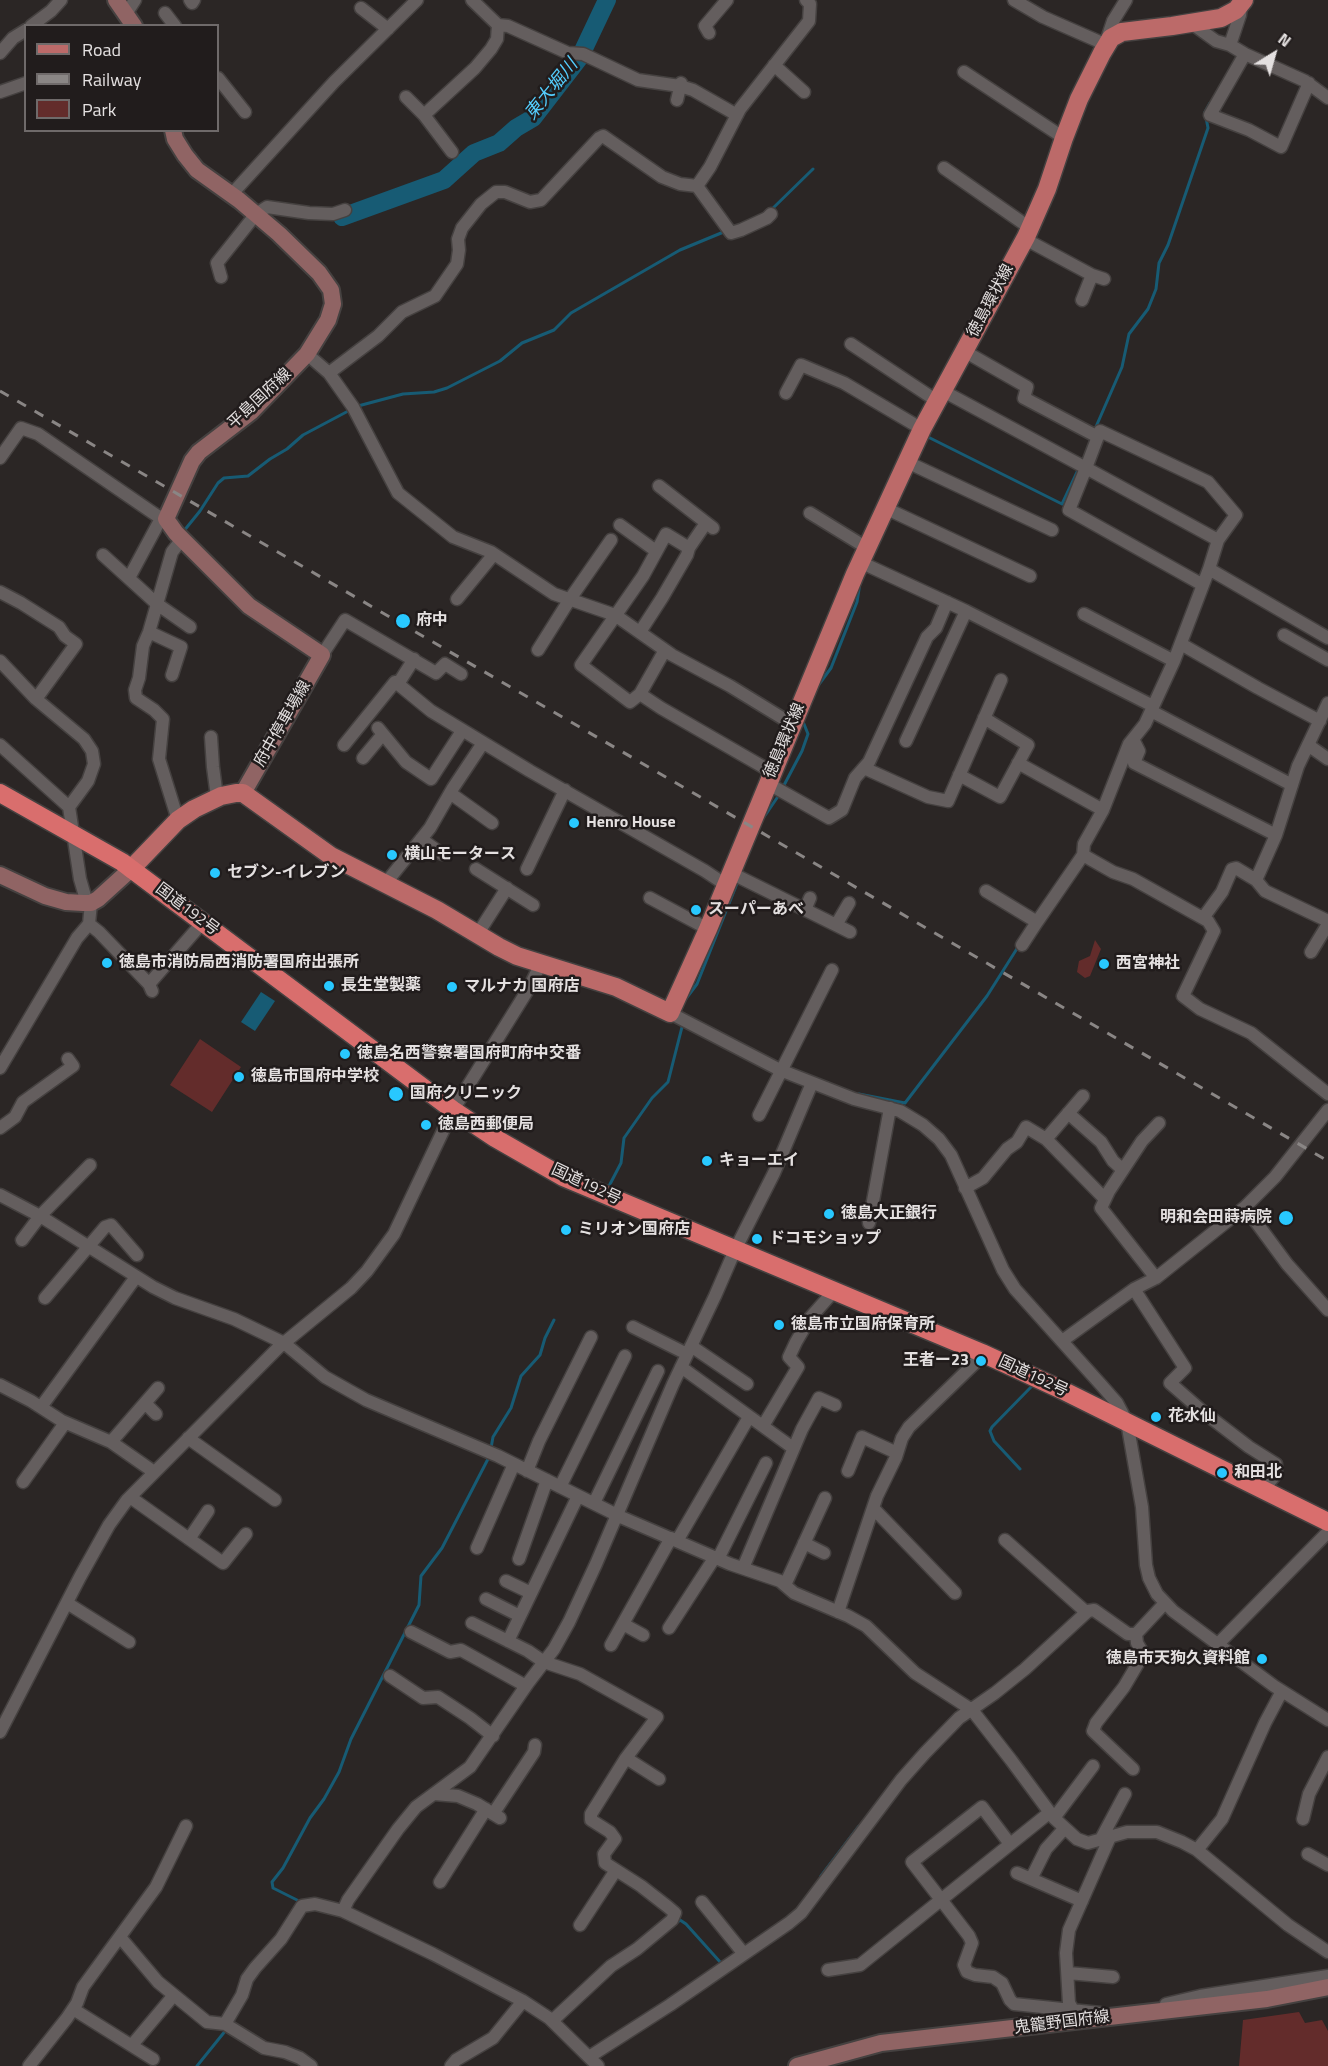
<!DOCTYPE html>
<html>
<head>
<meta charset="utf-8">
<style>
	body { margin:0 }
	#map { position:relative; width:1328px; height:2066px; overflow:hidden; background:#2b2625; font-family:"Titillium Web",sans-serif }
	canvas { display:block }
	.legend { position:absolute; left:24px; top:24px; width:195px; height:108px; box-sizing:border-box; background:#211c1c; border:2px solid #6f6a6a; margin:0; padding:8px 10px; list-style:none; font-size:18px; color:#e4e0e0 }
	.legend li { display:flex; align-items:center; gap:12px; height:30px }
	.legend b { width:30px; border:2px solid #6f6a6a }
	.north { position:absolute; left:1244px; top:24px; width:60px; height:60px; -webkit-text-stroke:4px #211c1c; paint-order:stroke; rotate:37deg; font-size:16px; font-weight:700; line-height:24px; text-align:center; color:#e4e0e0 }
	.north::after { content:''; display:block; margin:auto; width:21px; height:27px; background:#e4e0e0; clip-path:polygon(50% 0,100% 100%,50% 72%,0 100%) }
</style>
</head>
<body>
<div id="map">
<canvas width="1328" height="2066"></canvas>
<ul class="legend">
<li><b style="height:8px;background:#bc6a69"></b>Road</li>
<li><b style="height:8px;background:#8a8685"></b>Railway</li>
<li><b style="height:16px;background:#632c2b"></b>Park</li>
</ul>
<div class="north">N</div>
</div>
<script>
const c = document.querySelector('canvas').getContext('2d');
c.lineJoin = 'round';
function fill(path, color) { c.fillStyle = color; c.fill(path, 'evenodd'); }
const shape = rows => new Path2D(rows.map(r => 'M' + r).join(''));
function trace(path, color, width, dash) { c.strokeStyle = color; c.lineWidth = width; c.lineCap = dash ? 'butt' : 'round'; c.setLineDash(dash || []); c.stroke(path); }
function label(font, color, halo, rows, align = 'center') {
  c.font = font + ' "Titillium Web","Noto Sans JP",sans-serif'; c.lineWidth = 5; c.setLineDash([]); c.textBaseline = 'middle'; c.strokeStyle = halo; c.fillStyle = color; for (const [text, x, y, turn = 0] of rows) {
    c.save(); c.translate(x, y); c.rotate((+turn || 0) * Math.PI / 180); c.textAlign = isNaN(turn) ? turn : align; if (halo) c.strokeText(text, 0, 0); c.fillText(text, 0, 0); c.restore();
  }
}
fill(shape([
	[1095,940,1101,949,1090,976,1085,978,1077,972,1079,961,1090,956],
	[200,1039,241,1067,212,1112,170,1085],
	[1299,2012,1305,2023,1322,2020,1328,2031,1328,2066,1239,2066,1243,2020]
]), '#632c2b');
fill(shape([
	[261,992,275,1001,255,1031,241,1022]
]), '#175b74');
trace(shape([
	[770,211,813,169],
	[358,406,403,394,434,392,447,388,500,361,522,343,554,330,571,313,680,250,726,231],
	[1095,429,1122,367,1129,334,1148,309,1156,289,1159,263,1168,245,1208,128,1205,112,1210,103],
	[926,436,1062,504,1079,468],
	[183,532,200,511,218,483,224,478,248,476,270,459,287,449,303,435,352,409],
	[817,687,831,668,857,602,860,583],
	[782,789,802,751,808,734,802,719],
	[764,817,779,795],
	[685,1000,697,984,738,881],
	[859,1094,905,1103,987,996,1018,947],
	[608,1188,621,1163,624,1138,652,1098,668,1082,682,1027],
	[491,1448,493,1437,511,1408,521,1376,540,1355,545,1338,554,1320],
	[1020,1469,994,1441,990,1431,992,1427,1032,1386],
	[821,1876,859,1826],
	[297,1900,273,1888,272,1882,283,1868,310,1818,324,1799,339,1772,351,1739,419,1605,421,1576,442,1548,489,1457],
	[675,1924,680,1920,686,1924,721,1963,723,1962],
	[197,2066,226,2030]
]), '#175b74', 3);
trace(shape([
	[342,217,444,180,474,153,499,143,516,128,533,118,580,57,607,0]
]), '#175b74', 18);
const minor = shape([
	[190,0,192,3,194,0],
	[472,0,498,25,508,26,568,53,583,54,638,80,680,86,693,90,737,115],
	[1014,0,1043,17,1100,42,1102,53],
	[361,8,388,29],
	[165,13,175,26],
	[126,14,135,0],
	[1191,23,1216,41,1230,45,1245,54,1305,81,1328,98],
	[31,26,51,11,61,0],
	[709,33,705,26,727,0],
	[1106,42,1113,21,1126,0],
	[1230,45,1240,15,1241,6],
	[0,53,13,38,26,30],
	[1245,54,1210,115,1249,130,1281,147,1309,83],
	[774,65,804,92],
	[964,72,1064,138],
	[218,78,245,112],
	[0,92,26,83],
	[406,97,424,115,452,152],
	[677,100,681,83],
	[424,115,475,68,491,49,497,39,498,25],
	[944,168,1030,228],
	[697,186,731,233,741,230,767,218,771,214],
	[231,195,334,82,417,0],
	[1025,239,1092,275],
	[221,277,217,263,256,214,267,207,309,213,333,214,345,210],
	[1082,300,1092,275,1104,279],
	[851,344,937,401],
	[964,351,1027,387,1024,398,1098,437],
	[307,354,329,373,353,407,398,493,453,537,491,552,554,594,615,615,672,655,730,686,792,724],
	[329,373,378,336,402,312,435,296,457,264,459,250,458,239,462,228,481,204,496,192,505,192,530,202,541,200,599,138,603,136,662,177,680,184,697,186,710,167,740,109,809,21,810,4,806,0],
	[943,391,1086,468,1100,431,1208,482,1236,515,1218,540,1209,569,1328,638],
	[786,393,801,365,844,383,922,429],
	[0,458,21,428,38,434,156,515,166,519],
	[907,462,1052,530],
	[659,486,713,528],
	[885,508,1030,576],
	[810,513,867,548],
	[620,525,656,551],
	[103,555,157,604,190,627],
	[860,562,966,611,1153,706],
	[129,578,158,524,166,519],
	[1203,585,1069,510,1086,468,1218,540],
	[0,592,21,603,59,627,65,636,76,644,36,699],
	[457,599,494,554],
	[1084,614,1174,661],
	[149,632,181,647,172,675],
	[640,632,662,598,687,555,689,548,706,523],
	[1284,635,1328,660],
	[1181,644,1258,688,1320,721],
	[538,650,570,599,611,540],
	[665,650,640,694,661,708,772,772],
	[322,655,345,620,436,673,445,664,461,674],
	[414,659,398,684,431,711,530,771,705,871,726,885],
	[0,661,36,699,84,739,92,751,94,764,88,781,69,807,80,879,87,903],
	[640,694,630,702,581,665,643,576,666,534,689,548],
	[1151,711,1292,785],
	[378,728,406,762,431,779,462,731],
	[211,737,213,767,217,797],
	[1133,739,1139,751,1134,763,1276,835,1298,766,1328,703],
	[906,741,966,611],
	[0,745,69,807],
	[344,745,395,682],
	[1308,745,1328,759],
	[363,758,383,734],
	[1018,763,1103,810],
	[864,768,928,797,948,801,1001,680],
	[959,775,1000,797,1028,745,984,718],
	[767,783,829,818,842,810,855,778,869,762,927,637,936,628,947,602],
	[450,793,492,823],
	[178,820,159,759,163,719,154,710,136,698,135,690,139,678,143,646,149,632,172,552,182,539],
	[421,839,442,854],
	[1083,855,1113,872,1133,879,1208,921,1214,931,1183,996,1200,1009,1251,1033,1328,1094],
	[476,869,533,905],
	[527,869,565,790],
	[731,873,850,932],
	[1256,880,1265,891,1328,921],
	[385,884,430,828,453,788,483,743],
	[986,891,1037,922,1083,855,1084,844,1103,810,1129,744,1145,724,1174,661,1209,569],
	[650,898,708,929],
	[91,903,89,924,99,932,149,984,152,991],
	[805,910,810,898],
	[1203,918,1222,892,1232,869,1236,868,1256,880,1276,835],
	[836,925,849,903],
	[477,935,507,888],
	[1022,945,1037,922],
	[1311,952,1328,924],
	[149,984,203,922],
	[670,1013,780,1070,854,1099,900,1111,923,1125,939,1139,951,1155,1003,1270,1015,1289,1103,1387,1117,1403,1127,1422,1142,1507,1146,1565,1149,1578,1157,1594,1173,1611,1274,1686,1328,1720],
	[0,1068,77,938,89,924],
	[1068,1113,1101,1142,1113,1161,1123,1170],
	[759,1115,832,970],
	[0,1128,15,1117,23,1102,73,1066,68,1059],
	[1046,1139,1083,1096],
	[965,1188,983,1178,1007,1149,1017,1142,1026,1127,1046,1139,1105,1199],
	[0,1195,40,1216,153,1287,175,1298,234,1319,284,1343,325,1377,366,1400,498,1456,623,1518,730,1564,780,1581,794,1593,848,1616,866,1626,915,1673,972,1710,1011,1760,1054,1818,1077,1839,1088,1843,1127,1832,1157,1832,1182,1842,1197,1850,1288,1925,1328,1952],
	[1245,1207,1287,1264,1328,1310],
	[869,1223,890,1108],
	[22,1240,40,1216,90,1165],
	[1156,1278,1101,1208,1109,1191,1142,1141,1159,1123],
	[1134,1289,1185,1368,1170,1383,1202,1411,1249,1447,1276,1464,1276,1474,1263,1490],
	[45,1298,105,1227,111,1225,137,1255],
	[633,1327,687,1354],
	[1062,1341,1134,1289,1156,1278,1245,1207,1275,1177,1328,1110],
	[691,1346,747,1384],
	[681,1367,793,1448],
	[0,1385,31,1401,62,1421,111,1442,154,1472],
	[145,1403,156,1414],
	[41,1407,136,1277],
	[763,1426,798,1367,789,1357,796,1342,810,1318,834,1291],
	[188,1438,275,1500],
	[111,1442,158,1388],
	[527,1471,539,1441,591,1337],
	[848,1471,862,1437,897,1453],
	[23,1482,65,1423],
	[560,1487,625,1356],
	[130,1497,223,1563,246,1534],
	[594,1503,658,1371],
	[873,1508,955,1593],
	[189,1539,208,1511],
	[1005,1540,1086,1612],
	[677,1541,749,1417],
	[804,1543,824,1553],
	[477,1548,514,1464],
	[519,1559,547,1480],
	[718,1559,766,1463],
	[743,1568,802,1429,819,1398,835,1405],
	[506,1581,531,1593],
	[785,1585,825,1498],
	[486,1599,520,1616],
	[67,1603,129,1642],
	[838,1612,877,1496,896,1457,902,1438,909,1427,975,1363,982,1353],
	[472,1623,528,1651,544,1662,580,1674,657,1717,626,1758,591,1814,591,1820,610,1832,615,1839,604,1854,605,1863,641,1886,668,1907,675,1913,672,1920,637,1949,611,1966,552,2021],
	[623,1624,643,1635],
	[669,1628,715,1557],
	[411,1632,450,1652,461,1650,526,1686],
	[508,1641,578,1496],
	[1218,1644,1328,1532],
	[611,1645,671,1538],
	[390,1676,423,1698,438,1697,470,1718,493,1736],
	[0,1732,80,1577,109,1525,127,1500,279,1347,351,1288,367,1271,394,1234,453,1110,529,988,541,963],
	[626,1758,659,1779],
	[1133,1769,1093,1731,1096,1723,1124,1687,1137,1665,1143,1653,1137,1643,1136,1634],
	[434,1794,458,1796,477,1804,500,1818],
	[493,1814,534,1752,535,1745],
	[1054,1818,1093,1766],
	[1303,1819,1309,1794,1328,1757],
	[1101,1839,1125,1794],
	[1010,1844,982,1807,912,1862,969,1936,972,1943,964,1965,967,1972,975,1975,993,1977,1002,1983,1010,2000,1014,2004,1100,2013],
	[1197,1850,1222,1819,1265,1723,1282,1691],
	[1308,1854,1328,1865],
	[1017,1873,1082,1901],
	[1031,1879,1046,1849,1064,1829],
	[440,1882,486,1809],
	[702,1902,744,1954],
	[343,1911,348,1900,398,1829,416,1807,470,1767,528,1683,554,1649,569,1622,596,1564,673,1384,715,1296,735,1250,774,1173,812,1083],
	[580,1925,616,1870],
	[120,1937,158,1982,207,2022,225,2024,264,2048,285,2052,300,2058,311,2066],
	[828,1970,860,1965,1049,1813],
	[1068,1973,1113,1977],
	[1166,2004,1200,1996,1328,1976],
	[73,2009,153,2059],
	[1073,2010,1069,2003,1066,1953,1069,1930,1110,1837],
	[225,2024,242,1995,247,1979,255,1968,281,1939,302,1906,315,1904,343,1911,433,1954,523,2001,549,2018,598,2066],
	[132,2045,174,1995],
	[589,2057,670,2005,789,1923,801,1913,901,1780,925,1753,959,1718,995,1693,1025,1669,1088,1611,1094,1610,1128,1634,1136,1634,1165,1603],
	[29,2066,67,2018,77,2003,83,1987,156,1887,186,1826],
	[451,2066,456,2060,493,2038,523,2001]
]);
const secondary = shape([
	[116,0,134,26],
	[173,130,175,139,185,155,197,170,239,200,279,234,319,273,331,290,333,304,328,320,307,354,251,412,199,452,192,461,166,519,176,533,249,606,322,655,243,793],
	[0,875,45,896,66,902,83,903,91,903,98,899,131,869],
	[797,2066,881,2043,1267,1999,1328,1987]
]);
const primary = shape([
	[131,869,178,820,194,809,221,796,236,793,243,793,331,856,437,910,499,947,517,956,616,987,670,1013,708,929,855,574,922,429,1026,237,1047,189,1064,138,1079,99,1102,53,1111,38,1122,32,1172,26,1221,18,1236,10,1244,0]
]);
const trunk = shape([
	[0,793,122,862,453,1110,495,1138,563,1177,982,1353,1062,1390,1328,1522]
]);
trace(minor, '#454140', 15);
trace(secondary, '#454140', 20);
trace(primary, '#454140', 21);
trace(trunk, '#454140', 21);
trace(minor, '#645e5e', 12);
trace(secondary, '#906464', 16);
trace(primary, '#bc6a69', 18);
trace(trunk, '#d96e6d', 18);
trace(shape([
	[0,391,1328,1161]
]), '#8a8685', 3, [10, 10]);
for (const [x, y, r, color] of [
	[403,621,8,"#28c8ff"],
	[574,823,6,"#28c8ff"],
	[392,855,6,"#28c8ff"],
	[215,873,6,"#28c8ff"],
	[696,910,6,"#28c8ff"],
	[107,963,6,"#28c8ff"],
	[1104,964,6,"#28c8ff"],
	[329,986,6,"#28c8ff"],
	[452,987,6,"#28c8ff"],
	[345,1054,6,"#28c8ff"],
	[239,1077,6,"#28c8ff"],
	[396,1094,8,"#28c8ff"],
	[426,1125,6,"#28c8ff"],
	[707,1161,6,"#28c8ff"],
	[829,1214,6,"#28c8ff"],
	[1286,1218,8,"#28c8ff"],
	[566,1230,6,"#28c8ff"],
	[757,1239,6,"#28c8ff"],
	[779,1325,6,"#28c8ff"],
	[981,1361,6,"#28c8ff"],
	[1156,1417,6,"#28c8ff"],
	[1222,1473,6,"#28c8ff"],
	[1262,1659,6,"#28c8ff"]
]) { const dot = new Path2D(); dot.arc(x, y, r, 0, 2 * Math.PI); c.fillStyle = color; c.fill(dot); trace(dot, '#211c1c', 2); }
label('16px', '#e4e0e0', '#211c1c', [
	["徳島環状線",991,301,-62],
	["平島国府線",260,399,-43],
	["府中停車場線",283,724,-60],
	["徳島環状線",785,741,-67],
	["国道192号",187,910,37],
	["国道192号",586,1185,25],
	["国道192号",1033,1377,25],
	["鬼籠野国府線",1062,2023,-7]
]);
label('bold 16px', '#e4e0e0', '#211c1c', [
	["府中",416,621],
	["Henro House",586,823],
	["横山モータース",404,855],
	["セブン-イレブン",227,873],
	["スーパーあべ",708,910],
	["徳島市消防局西消防署国府出張所",119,963],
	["西宮神社",1116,964],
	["長生堂製薬",341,986],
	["マルナカ 国府店",464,987],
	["徳島名西警察署国府町府中交番",357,1054],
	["徳島市国府中学校",251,1077],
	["国府クリニック",410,1094],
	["徳島西郵便局",438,1125],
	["キョーエイ",719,1161],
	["徳島大正銀行",841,1214],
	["明和会田蒔病院",1272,1218,"right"],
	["ミリオン国府店",578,1230],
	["ドコモショップ",769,1239],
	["徳島市立国府保育所",791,1325],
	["王者ー23",969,1361,"right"],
	["花水仙",1168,1417],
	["和田北",1234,1473],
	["徳島市天狗久資料館",1250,1659,"right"]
], 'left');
label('italic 18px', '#54cefe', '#211c1c', [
	["東大堀川",552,90,-51]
]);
</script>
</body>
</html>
